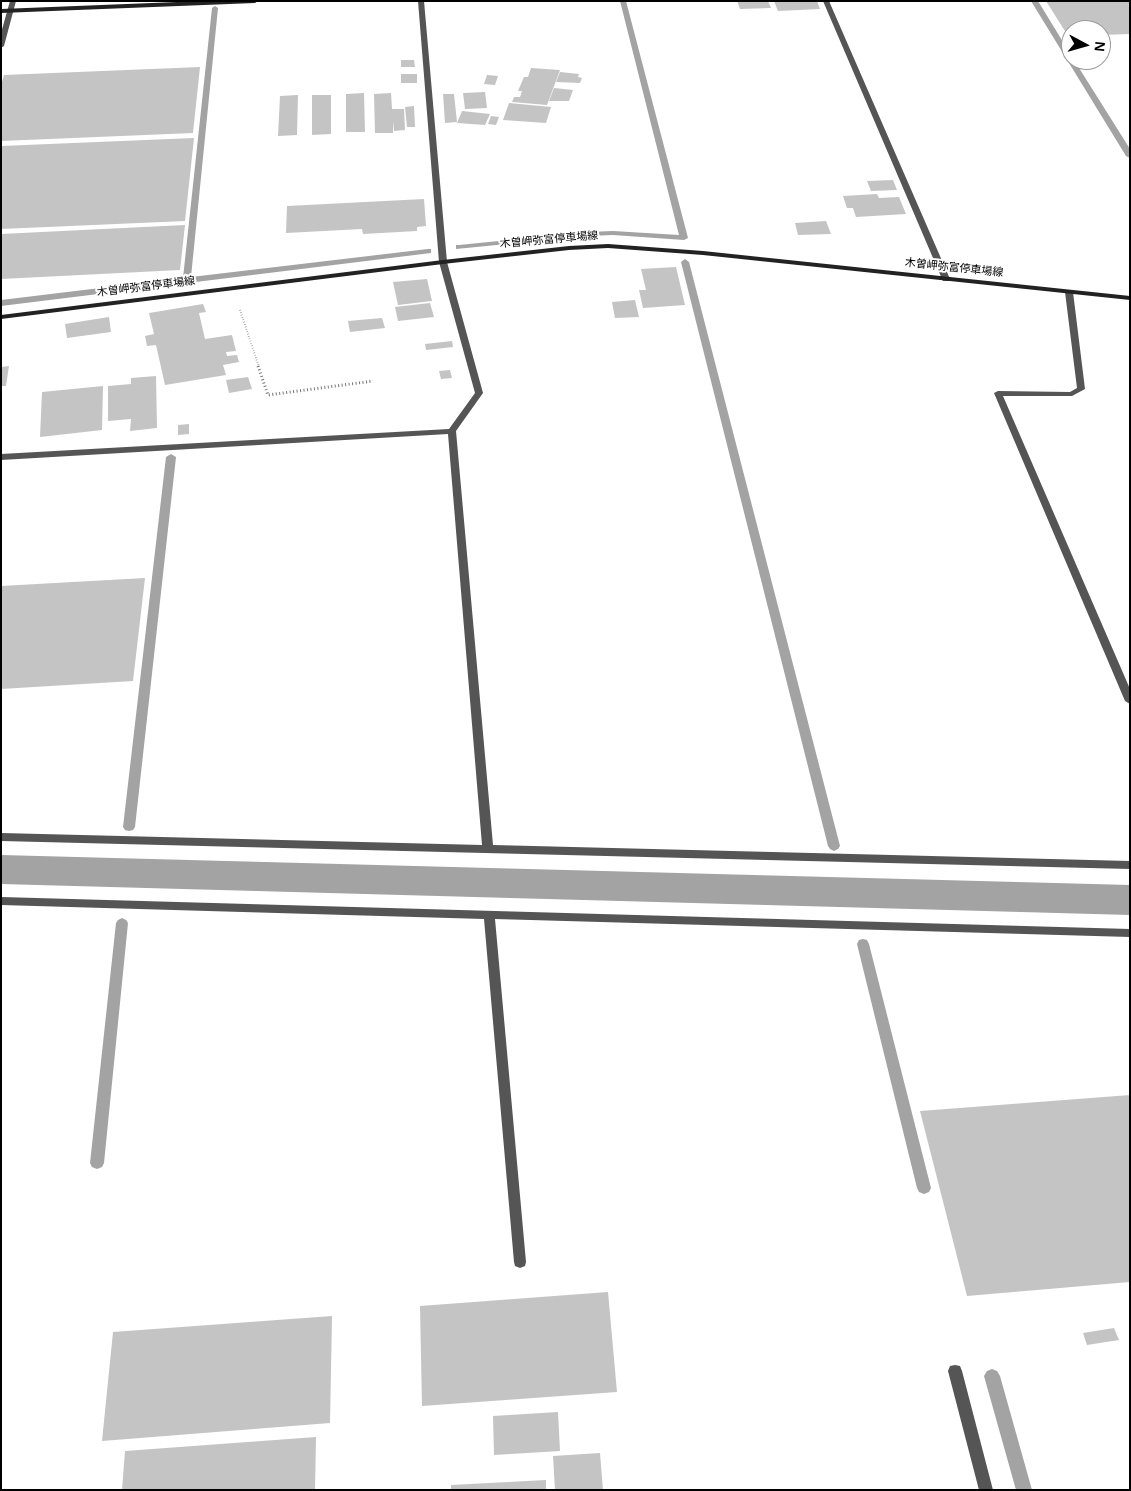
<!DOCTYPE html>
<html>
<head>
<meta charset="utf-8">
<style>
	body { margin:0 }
	#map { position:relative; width:1131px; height:1491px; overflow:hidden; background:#fff; font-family:Arial,sans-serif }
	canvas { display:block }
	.frame { position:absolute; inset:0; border:2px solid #000; pointer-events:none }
	.north { position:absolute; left:1061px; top:20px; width:50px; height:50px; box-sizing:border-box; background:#fff; border:1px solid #999; border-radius:50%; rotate:96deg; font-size:14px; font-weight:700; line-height:20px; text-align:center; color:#000 }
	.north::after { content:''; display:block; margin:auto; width:18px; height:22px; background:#000; clip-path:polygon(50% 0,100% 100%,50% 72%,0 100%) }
</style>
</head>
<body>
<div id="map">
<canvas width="1131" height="1491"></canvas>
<div class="frame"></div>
<div class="north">N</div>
</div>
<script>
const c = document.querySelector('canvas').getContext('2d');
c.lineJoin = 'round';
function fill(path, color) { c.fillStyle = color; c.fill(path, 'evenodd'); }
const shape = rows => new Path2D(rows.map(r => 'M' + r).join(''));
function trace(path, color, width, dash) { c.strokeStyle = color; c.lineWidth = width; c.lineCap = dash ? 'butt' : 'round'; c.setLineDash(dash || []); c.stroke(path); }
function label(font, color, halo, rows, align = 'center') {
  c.font = font + ' Arial,"Noto Sans JP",sans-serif'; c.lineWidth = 4; c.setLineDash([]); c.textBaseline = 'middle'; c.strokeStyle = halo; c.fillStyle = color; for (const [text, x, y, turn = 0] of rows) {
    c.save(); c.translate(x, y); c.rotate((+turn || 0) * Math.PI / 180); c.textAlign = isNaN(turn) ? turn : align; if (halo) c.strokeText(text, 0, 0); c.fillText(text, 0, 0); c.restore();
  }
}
fill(shape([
	[1,855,1130,885,1130,915,1,884]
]), '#a3a3a3');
fill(shape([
	[620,1,626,1,688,238,684,240,613,235,588,236,456,249,456,245,459,245,588,232,613,231,679,235,620,1],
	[1031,1,1038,1,1071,55,1071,60,1074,60,1130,149,1130,158,1126,156,1031,1],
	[215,6,218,8,191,277,428,249,431,249,431,253,1,306,1,300,183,278,212,8,215,6],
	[685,259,689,262,840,846,838,849,834,851,830,849,828,846,681,262,685,259],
	[171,454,176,457,135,827,133,830,129,831,125,830,123,827,166,457,171,454],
	[122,918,126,920,128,923,104,1163,102,1167,97,1169,92,1167,90,1163,116,923,118,920,122,918],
	[863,939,867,940,869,944,931,1188,929,1192,924,1194,919,1192,917,1188,857,944,859,940,863,939],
	[992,1369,997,1371,1000,1376,1032,1490,1016,1490,984,1376,987,1371,992,1369]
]), '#a3a3a3');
fill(shape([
	[737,1,768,1,771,8,740,9],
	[774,1,817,1,820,9,778,11],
	[1046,1,1130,1,1130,34,1101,35,1101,30,1071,30,1071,36,1068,36],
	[401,60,414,60,415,67,401,67],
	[200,67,193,133,1,141,1,85,4,75],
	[531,68,560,70,547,105,512,102,514,97,520,97,522,91,518,91,524,77,528,77],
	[560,72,579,74,578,77,582,78,580,83,556,82],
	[401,74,417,74,417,83,401,83],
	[487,75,498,76,495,85,484,84],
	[554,88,573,90,569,101,549,101],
	[485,92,487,108,465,109,463,93],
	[364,93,365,132,346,132,346,94],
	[391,93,392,109,404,109,405,130,394,131,393,121,393,133,375,133,374,94],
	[443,94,454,94,457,122,445,123],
	[298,95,297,135,278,136,280,96],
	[312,95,331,95,331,134,312,135],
	[509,103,551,107,546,123,503,120],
	[414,106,415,127,407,127,405,107],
	[462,111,490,114,485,125,457,123],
	[491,116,499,117,496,125,488,124],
	[194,138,185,221,1,229,1,146],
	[893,180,897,190,871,191,867,181],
	[877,194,879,198,899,197,906,214,856,217,853,208,847,208,843,196],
	[424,199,426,226,417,227,417,231,363,234,362,229,286,233,287,206],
	[826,221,831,234,798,235,795,223],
	[185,225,180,270,1,279,1,234],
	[676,267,685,305,643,308,639,290,646,290,641,269],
	[427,279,432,301,398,305,393,282],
	[635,300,639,317,615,318,612,302],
	[430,303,434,317,398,321,395,307],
	[203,304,206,312,199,313,205,339,232,335,236,351,226,352,227,356,237,355,239,362,223,365,226,375,165,385,156,345,147,346,145,336,154,334,149,313],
	[109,317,111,332,67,338,65,324],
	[382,318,385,328,350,332,348,321],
	[452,341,453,347,426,350,425,344],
	[9,366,6,386,1,386,1,367],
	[450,370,452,378,441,379,439,371],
	[156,376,157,428,130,431,131,419,108,421,108,386,131,384,131,378],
	[248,377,252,389,229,393,226,380],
	[103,386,102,430,40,437,42,392],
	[189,424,189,434,178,435,178,425],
	[145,578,133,681,1,689,1,586],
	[1130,1095,1130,1282,967,1296,920,1111],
	[608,1292,617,1392,422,1406,420,1306],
	[332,1316,330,1423,102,1441,113,1332],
	[1114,1328,1119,1340,1087,1345,1083,1333],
	[558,1412,560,1451,494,1455,493,1416],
	[316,1437,315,1490,122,1490,125,1451],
	[600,1453,603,1490,555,1490,553,1456],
	[546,1480,546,1490,451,1490,451,1485]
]), '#c4c4c4');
trace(shape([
	[240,310,259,367]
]), '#777', 2, [0.5, 2]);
trace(shape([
	[258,366,268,395,373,381]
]), '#777', 3, [1, 2.5]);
fill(shape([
	[955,1365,960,1366,962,1371,993,1490,979,1490,948,1371,950,1366,955,1365]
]), '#555');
fill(shape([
	[10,1,16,1,4,46,1,48,1,33,10,1],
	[418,1,424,1,447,262,483,393,456,431,493,845,1130,861,1130,869,1,841,1,833,482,845,448,434,1,460,1,454,449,429,475,393,439,262,418,1],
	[823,1,829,1,950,279,949,281,943,281,942,279,823,1],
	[1066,290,1069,290,1073,292,1085,389,1072,396,1003,396,1130,689,1130,704,1125,701,994,393,998,391,1070,392,1077,388,1065,292,1066,290],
	[1,897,1130,929,1130,937,495,919,526,1262,525,1266,520,1268,515,1266,514,1262,484,919,1,905,1,897]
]), '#555');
fill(shape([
	[202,1,258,1,255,3,1,13,1,9,202,1],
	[608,244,703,251,1130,296,1130,300,703,255,608,248,569,250,443,264,1,319,1,315,443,260,569,246,608,244]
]), '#222');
label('11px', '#000', '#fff', [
	["木曽岬弥富停車場線",549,240,-5],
	["木曽岬弥富停車場線",954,268,6],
	["木曽岬弥富停車場線",146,287,-7]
]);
</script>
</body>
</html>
